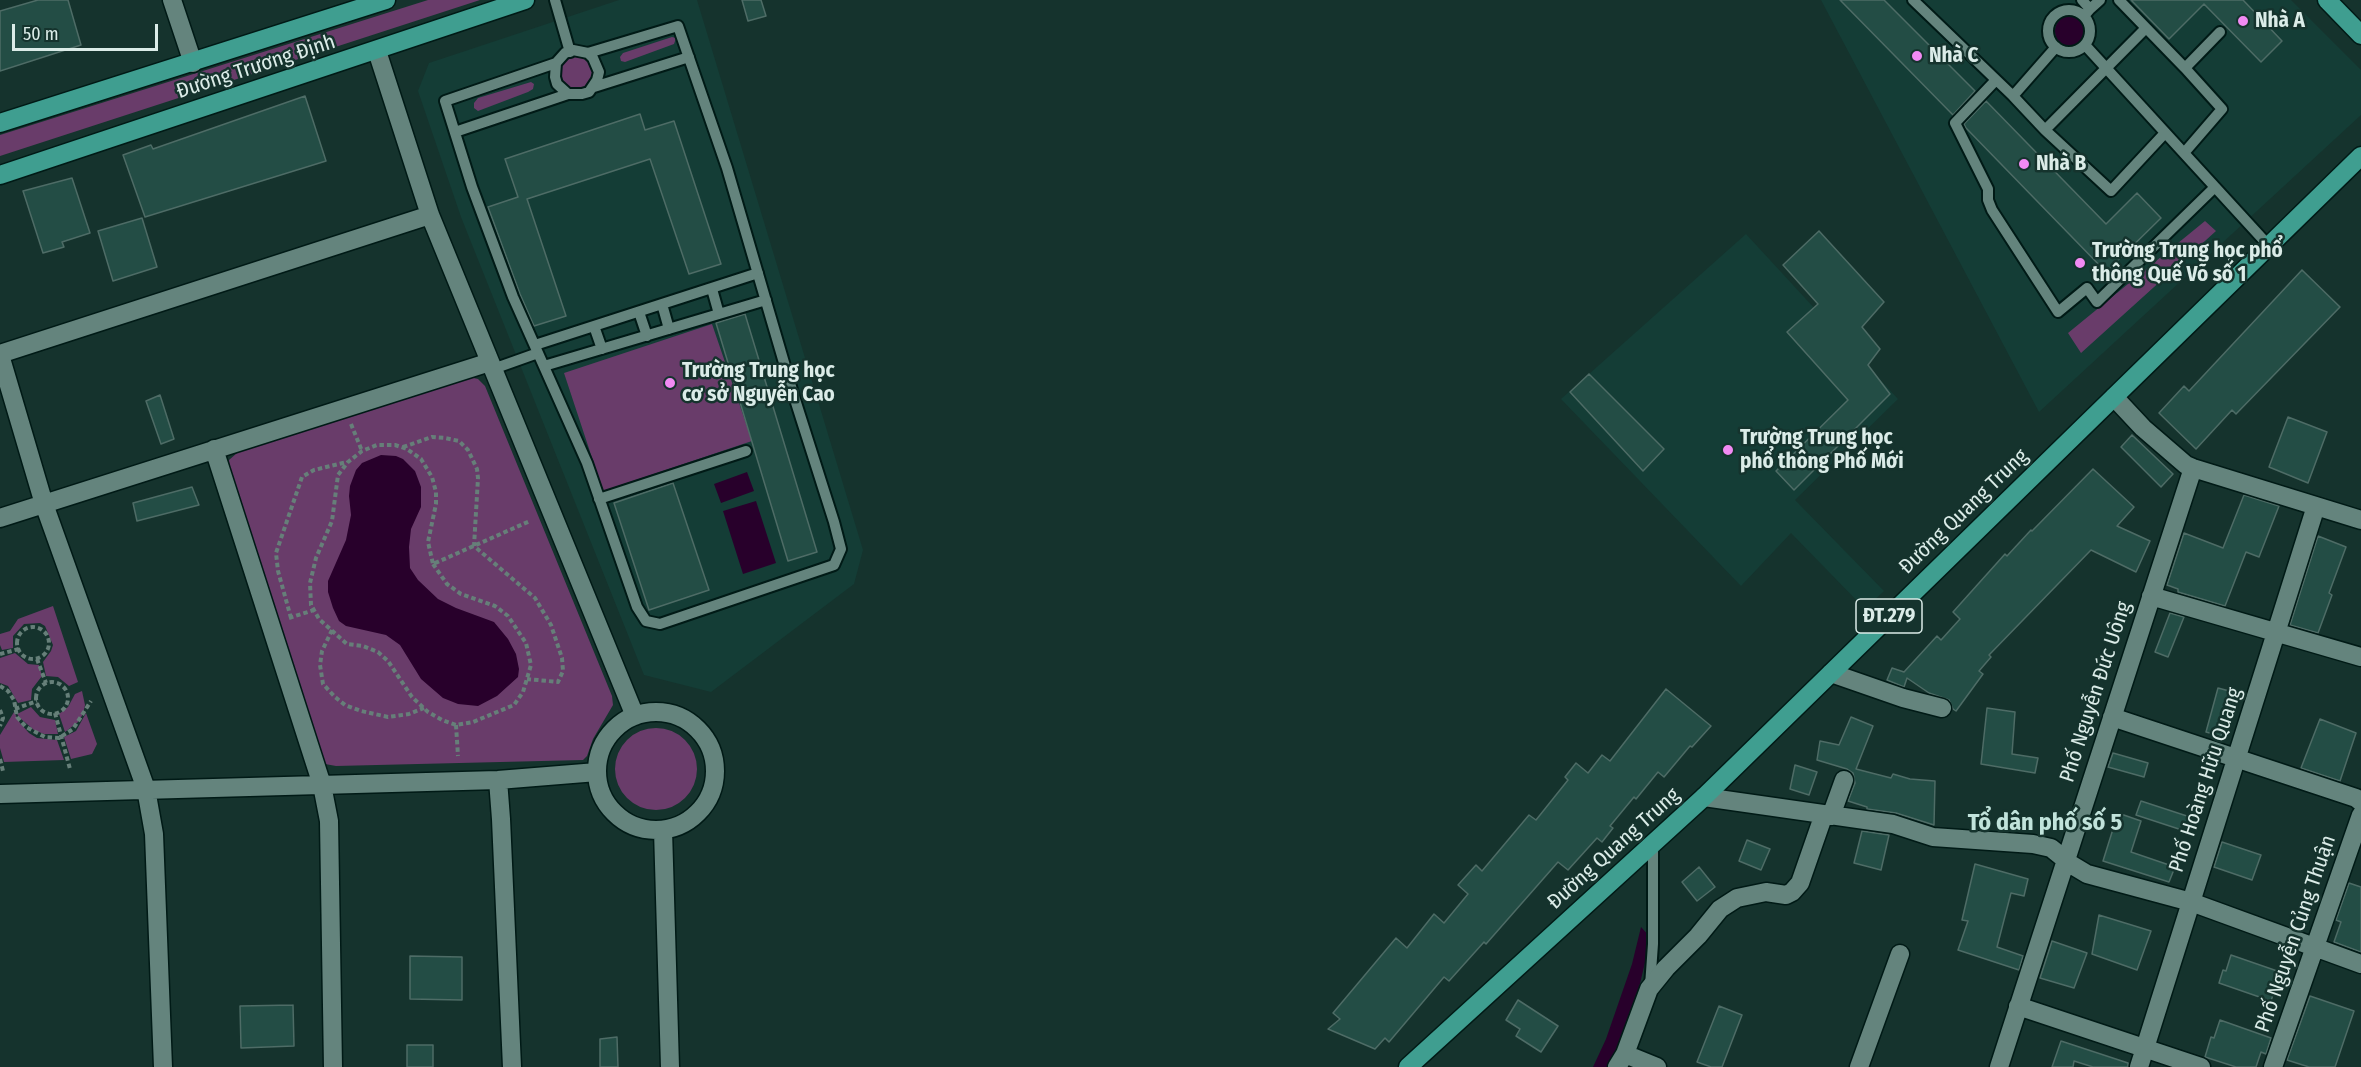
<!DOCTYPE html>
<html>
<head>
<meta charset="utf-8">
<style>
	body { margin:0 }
	#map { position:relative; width:2361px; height:1067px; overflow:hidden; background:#15332d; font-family:"Fira Sans Condensed",sans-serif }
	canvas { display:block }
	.scale { position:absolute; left:12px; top:24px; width:146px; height:27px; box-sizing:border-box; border:3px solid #dbece8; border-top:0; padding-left:8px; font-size:18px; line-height:21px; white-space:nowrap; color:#dbece8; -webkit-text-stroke:4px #15332d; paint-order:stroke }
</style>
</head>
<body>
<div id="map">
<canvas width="2361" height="1067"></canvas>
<div class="scale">50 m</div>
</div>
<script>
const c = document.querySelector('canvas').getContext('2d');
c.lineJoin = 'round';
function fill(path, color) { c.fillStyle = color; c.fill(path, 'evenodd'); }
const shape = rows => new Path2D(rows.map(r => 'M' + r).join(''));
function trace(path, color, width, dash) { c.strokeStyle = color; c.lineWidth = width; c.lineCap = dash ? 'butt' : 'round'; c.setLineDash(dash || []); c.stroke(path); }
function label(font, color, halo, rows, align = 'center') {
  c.font = font + ' "Fira Sans Condensed",sans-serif'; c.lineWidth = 5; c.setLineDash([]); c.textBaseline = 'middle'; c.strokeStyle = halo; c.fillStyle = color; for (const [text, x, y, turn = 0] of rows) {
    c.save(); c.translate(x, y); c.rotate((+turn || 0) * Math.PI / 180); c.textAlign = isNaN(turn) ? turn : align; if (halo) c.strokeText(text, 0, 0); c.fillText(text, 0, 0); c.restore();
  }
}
fill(shape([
	[619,0,697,0,863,550,854,584,711,692,644,675,461,217,418,91,429,63],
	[1821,0,2291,0,2361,70,2361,115,2039,412],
	[1746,234,1898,399,1795,500,1884,591,1865,609,1791,533,1741,586,1561,399]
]), '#143d36');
fill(shape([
	[428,0,480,0,0,156,0,135],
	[672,37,676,38,674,44,625,62,621,61,620,57,623,53],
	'560 73a16 16 0 1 1 32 0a16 16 0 1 1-32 0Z',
	[531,82,534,84,533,89,528,92,478,111,474,108,474,103,478,98],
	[2205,221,2216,231,2081,353,2068,333],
	[712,324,752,441,603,491,564,373],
	[469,377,478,379,485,386,612,696,613,705,593,739,587,756,583,760,336,766,325,764,319,755,230,473,229,460,237,453,249,447],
	[53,606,78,682,69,686,58,677,46,676,43,662,51,651,53,645,45,626,40,623,24,624,13,636,13,648,2,650,0,645,0,634,10,631,18,619],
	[15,653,28,664,39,665,42,676,32,689,31,700,18,703,8,686,0,683,0,658],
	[82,691,85,705,83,714,78,722,65,732,59,714,68,707,75,694],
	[31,707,40,717,55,720,58,734,44,734,34,730,21,719,17,714],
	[14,712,20,723,29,733,37,738,57,740,64,760,4,762,0,748,0,735],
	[86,713,97,744,92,754,71,759,64,737,76,731],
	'615 769a41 41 0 1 1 82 0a41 41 0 1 1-82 0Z'
]), '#693c6a');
fill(shape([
	'2055 31a15 15 0 1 1 30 0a15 15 0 1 1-30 0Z',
	[381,455,396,456,403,459,415,471,421,487,421,507,411,529,409,547,410,568,418,580,438,599,456,608,494,622,508,639,516,654,519,669,518,677,497,696,478,706,458,704,443,698,421,679,400,645,386,635,346,626,339,621,333,608,328,592,328,581,346,540,351,515,349,496,350,486,356,470,362,463],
	[747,472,754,491,721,503,714,484],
	[756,501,776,563,743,574,723,511],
	[1641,927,1651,938,1635,1004,1624,1036,1610,1067,1593,1067,1606,1039,1632,964]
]), '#28002b');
const building = shape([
	[38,0,68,0,81,45,0,71,0,11,38,0],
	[742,0,761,0,766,16,748,21,742,0],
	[1840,0,1884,0,1975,91,1953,115,1840,0],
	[2131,0,2243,0,2282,41,2261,62,2204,4,2169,39,2131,0],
	[305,96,326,161,145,217,123,155,151,145,153,149,305,96],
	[1986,101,2106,224,2137,193,2161,218,2106,272,1966,128,1964,124,1986,101],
	[640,114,645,130,674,121,721,264,689,274,650,159,527,199,566,316,534,326,520,294,488,207,518,197,505,159,640,114],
	[72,178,90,233,62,242,64,247,43,253,23,191,72,178],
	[142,218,157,267,113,281,98,231,142,218],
	[1819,231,1884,302,1862,327,1880,349,1868,365,1890,394,1794,490,1776,471,1848,400,1787,332,1818,304,1783,265,1819,231],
	[2302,270,2340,307,2236,414,2232,410,2196,449,2159,413,2184,386,2189,391,2302,270],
	[745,314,817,552,788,561,716,323,745,314],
	[1589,374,1664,449,1643,471,1570,392,1589,374],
	[160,395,174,439,161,444,146,401,160,395],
	[2288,417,2327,432,2308,483,2269,467,2288,417],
	[2132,435,2173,474,2161,487,2121,447,2132,435],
	[2093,469,2134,507,2117,526,2150,541,2136,572,2091,550,1989,655,1991,657,1979,671,1983,674,1956,711,1953,709,1949,700,1929,693,1907,678,1904,687,1887,680,1892,668,1904,672,1937,636,1941,640,1960,619,1953,612,2005,554,2007,556,2031,530,2032,531,2093,469],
	[673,483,709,590,649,610,614,503,673,483],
	[192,487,199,505,137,521,133,503,192,487],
	[2244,495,2279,506,2259,557,2246,552,2225,606,2178,592,2178,589,2167,585,2184,533,2223,548,2244,495],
	[2318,536,2346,547,2329,593,2332,595,2318,633,2290,625,2318,536],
	[2170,613,2184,617,2168,657,2155,652,2170,613],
	[2218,688,2233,692,2221,736,2206,732,2218,688],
	[1666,689,1711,726,1692,747,1690,746,1664,777,1658,772,1636,799,1634,797,1610,826,1613,828,1602,842,1597,838,1568,870,1558,862,1486,944,1484,942,1449,981,1444,977,1389,1042,1385,1038,1375,1049,1328,1029,1340,1019,1333,1013,1396,938,1407,948,1434,914,1444,923,1468,894,1458,885,1476,865,1482,871,1529,815,1536,820,1568,780,1565,777,1576,763,1588,773,1602,755,1610,761,1666,689],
	[1987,708,2015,712,2012,754,2038,758,2035,773,1981,764,1987,708],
	[1851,717,1873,726,1856,769,1891,778,1893,774,1910,779,1935,781,1934,825,1896,813,1867,809,1867,807,1848,801,1855,783,1853,773,1847,769,1817,760,1820,741,1839,745,1851,717],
	[2320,719,2356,733,2340,781,2301,768,2320,719],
	[2113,753,2148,763,2144,777,2108,767,2113,753],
	[1795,765,1817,772,1809,795,1790,789,1795,765],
	[2141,801,2193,818,2188,832,2136,815,2141,801],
	[2118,813,2141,821,2131,852,2175,867,2169,882,2103,861,2118,813],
	[1862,831,1889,835,1881,870,1854,863,1862,831],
	[1747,840,1770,849,1761,870,1739,861,1747,840],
	[2222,842,2261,855,2252,880,2214,867,2222,842],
	[1975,864,2028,879,2024,896,2011,893,1997,947,2023,956,2019,970,1958,950,1968,921,1962,920,1975,864],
	[1699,867,1715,887,1697,901,1682,882,1699,867],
	[2349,883,2361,887,2361,952,2334,942,2341,922,2336,920,2349,883],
	[2099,915,2151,931,2137,970,2092,954,2099,915],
	[2052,941,2087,953,2074,988,2040,978,2052,941],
	[2231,955,2283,973,2279,986,2276,985,2271,1001,2219,983,2223,970,2226,971,2231,955],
	[410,956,462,957,462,1000,410,999,410,956],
	[2310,996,2354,1011,2335,1067,2309,1067,2287,1060,2310,996],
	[1518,1000,1558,1026,1541,1052,1516,1036,1520,1029,1506,1020,1518,1000],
	[293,1005,294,1046,241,1048,240,1006,293,1005],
	[1719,1006,1742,1015,1722,1067,1711,1067,1697,1062,1719,1006],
	[2220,1020,2271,1038,2266,1054,2261,1052,2256,1067,2236,1067,2205,1057,2211,1037,2214,1038,2220,1020],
	[617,1037,618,1067,600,1067,600,1039,617,1037],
	[2061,1041,2128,1063,2128,1067,2093,1067,2074,1061,2073,1067,2052,1067,2061,1041],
	[407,1045,433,1045,433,1067,407,1067,407,1045]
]);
fill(building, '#234d45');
trace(building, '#4e6c66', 1.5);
const lane = shape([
	[555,0,570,52],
	[1913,0,2013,96,2045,130,2146,28],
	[2082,0,2090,9,2084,16],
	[2119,0,2185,68,2220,32],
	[2090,9,2100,0],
	'2048 31a21 21 0 1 1 42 0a21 21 0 1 1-42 0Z',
	[2085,45,2269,246],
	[1996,80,1955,123,1988,189,1988,200,1992,210,2058,312,2087,288,2097,302,2215,187],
	[594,87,689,57],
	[2013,96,2056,47],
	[2045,130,2111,191,2165,133],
	[455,132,568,94,582,94,589,92,597,80,599,72,593,58,588,53,573,50,565,53,556,63,555,77,557,84,568,94],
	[2184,153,2222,109,2185,68],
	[712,289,719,314],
	[662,304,669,329],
	[639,312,647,336],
	[594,326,602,349],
	[535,345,758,273],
	[538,353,587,463,637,607,646,621,660,624,834,565,841,549,834,522,792,390,727,168,678,26,588,53],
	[544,366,766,300],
	[493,369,538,353,513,297,472,187,445,101,556,63],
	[599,499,746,451],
	[1650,986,1653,944,1653,844]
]);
const street = shape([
	[377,51,430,215,635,716],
	[0,354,430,215],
	[0,355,44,504,146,789,154,834,163,1067],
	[2114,397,2143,428,2186,465,2193,468,2361,520],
	[214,449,322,785,329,821,333,1067],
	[0,518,490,362],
	[2151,596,2361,657],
	[1831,673,1903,698,1942,708],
	'597 771a59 59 0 1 1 118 0a59 59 0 1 1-118 0Z',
	[2112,717,2356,798,2361,802],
	[498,780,501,819,512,1067],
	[0,794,498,780,597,772],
	[1704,797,1893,824,1933,837,2033,844,2051,848,2072,865,2087,874,2191,902,2361,964],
	[1831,816,1844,780],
	[663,830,670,1067],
	[2018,1006,2201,1067],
	[1625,1054,1657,1067],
	[1617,1067,1625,1054,1649,989,1666,968,1698,936,1720,909,1737,898,1766,892,1786,895,1792,892,1800,883,1824,814],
	[1859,1067,1900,954],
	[1999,1067,2193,468],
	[2139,1067,2316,506],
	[2273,1067,2361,815]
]);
const secondary = shape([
	[172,0,193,63]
]);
const primary = shape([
	[2327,0,2361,35],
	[0,123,386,0],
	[0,175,525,0],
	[1408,1067,1704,797,2361,156]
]);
trace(lane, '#001a16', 14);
trace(street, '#001a16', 21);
trace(secondary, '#001a16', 21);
trace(primary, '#001a16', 21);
trace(shape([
	[351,424,362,451],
	[403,447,432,437,445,438,459,441,468,450,477,469,478,478,474,546,535,598,551,625,562,658,563,671,558,682,527,679],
	[433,564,447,584,461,594,495,606,508,616,526,643,531,665,523,692,514,705,473,722,456,725,442,720,428,712,412,697,388,661,378,652,363,646,347,644,319,619,311,605,310,583,316,558,332,521,338,475,348,462,362,451,377,445,395,445,407,449,421,459,432,477,436,492,436,504,428,542,433,564,530,521],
	[289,618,314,610],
	[291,618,278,571,276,553,302,477,314,470,347,462],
	'17 643a16 16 0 1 1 32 0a16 16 0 1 1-32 0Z',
	[332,630,322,651,320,665,323,684,335,697,345,705,361,711,388,717,409,714,424,708],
	[0,654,19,649],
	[37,659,46,683],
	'36 698a16 16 0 1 1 32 0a16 16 0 1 1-32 0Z',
	[0,686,8,691,14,700,17,717,26,727,45,737,59,738,73,729,91,701],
	[15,709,37,701],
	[0,710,3,718,0,726],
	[55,713,70,769],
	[456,725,458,756],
	[0,759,3,771]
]), '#667f79', 4, [4.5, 3]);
trace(lane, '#64847d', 10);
trace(street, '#64847d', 18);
trace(secondary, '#64847d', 18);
trace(primary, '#3f9e90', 18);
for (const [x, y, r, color] of [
	[2243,21,6,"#f18af3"],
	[1917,56,6,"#f18af3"],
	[2024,164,6,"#f18af3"],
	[2080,263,6,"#f18af3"],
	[670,383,6,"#f18af3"],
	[1728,450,6,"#f18af3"]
]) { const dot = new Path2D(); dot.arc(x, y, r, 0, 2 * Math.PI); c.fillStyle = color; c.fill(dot); trace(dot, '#15332d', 2); }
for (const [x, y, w] of [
	[1889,616,66]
]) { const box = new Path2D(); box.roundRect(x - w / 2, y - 17, w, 34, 4.5); c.fillStyle = '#15332d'; c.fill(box); trace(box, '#dbece8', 1.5); }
label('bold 20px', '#dbece8', null, [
	["ĐT.279",1889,616]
]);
label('bold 21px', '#dbece8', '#15332d', [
	["Nhà A",2255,21],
	["Nhà C",1929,56],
	["Nhà B",2036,164],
	["Trường Trung học phổ",2092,251],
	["thông Quế Võ số 1",2092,275],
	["Trường Trung học",682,371],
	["cơ sở Nguyễn Cao",682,395],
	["Trường Trung học",1740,438],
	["phổ thông Phố Mới",1740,462]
], 'left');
label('21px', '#dbece8', '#15332d', [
	["Đường Trương Định",256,67,-18],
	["Đường Quang Trung",1964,512,-44],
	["Phố Nguyễn Đức Uông",2096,692,-72],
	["Phố Hoàng Hữu Quang",2206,780,-72],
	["Đường Quang Trung",1614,849,-42],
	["Phố Nguyễn Củng Thuận",2296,934,-71]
]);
label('bold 24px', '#c1e3db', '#15332d', [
	["Tổ dân phố số 5",2045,823]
]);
</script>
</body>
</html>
